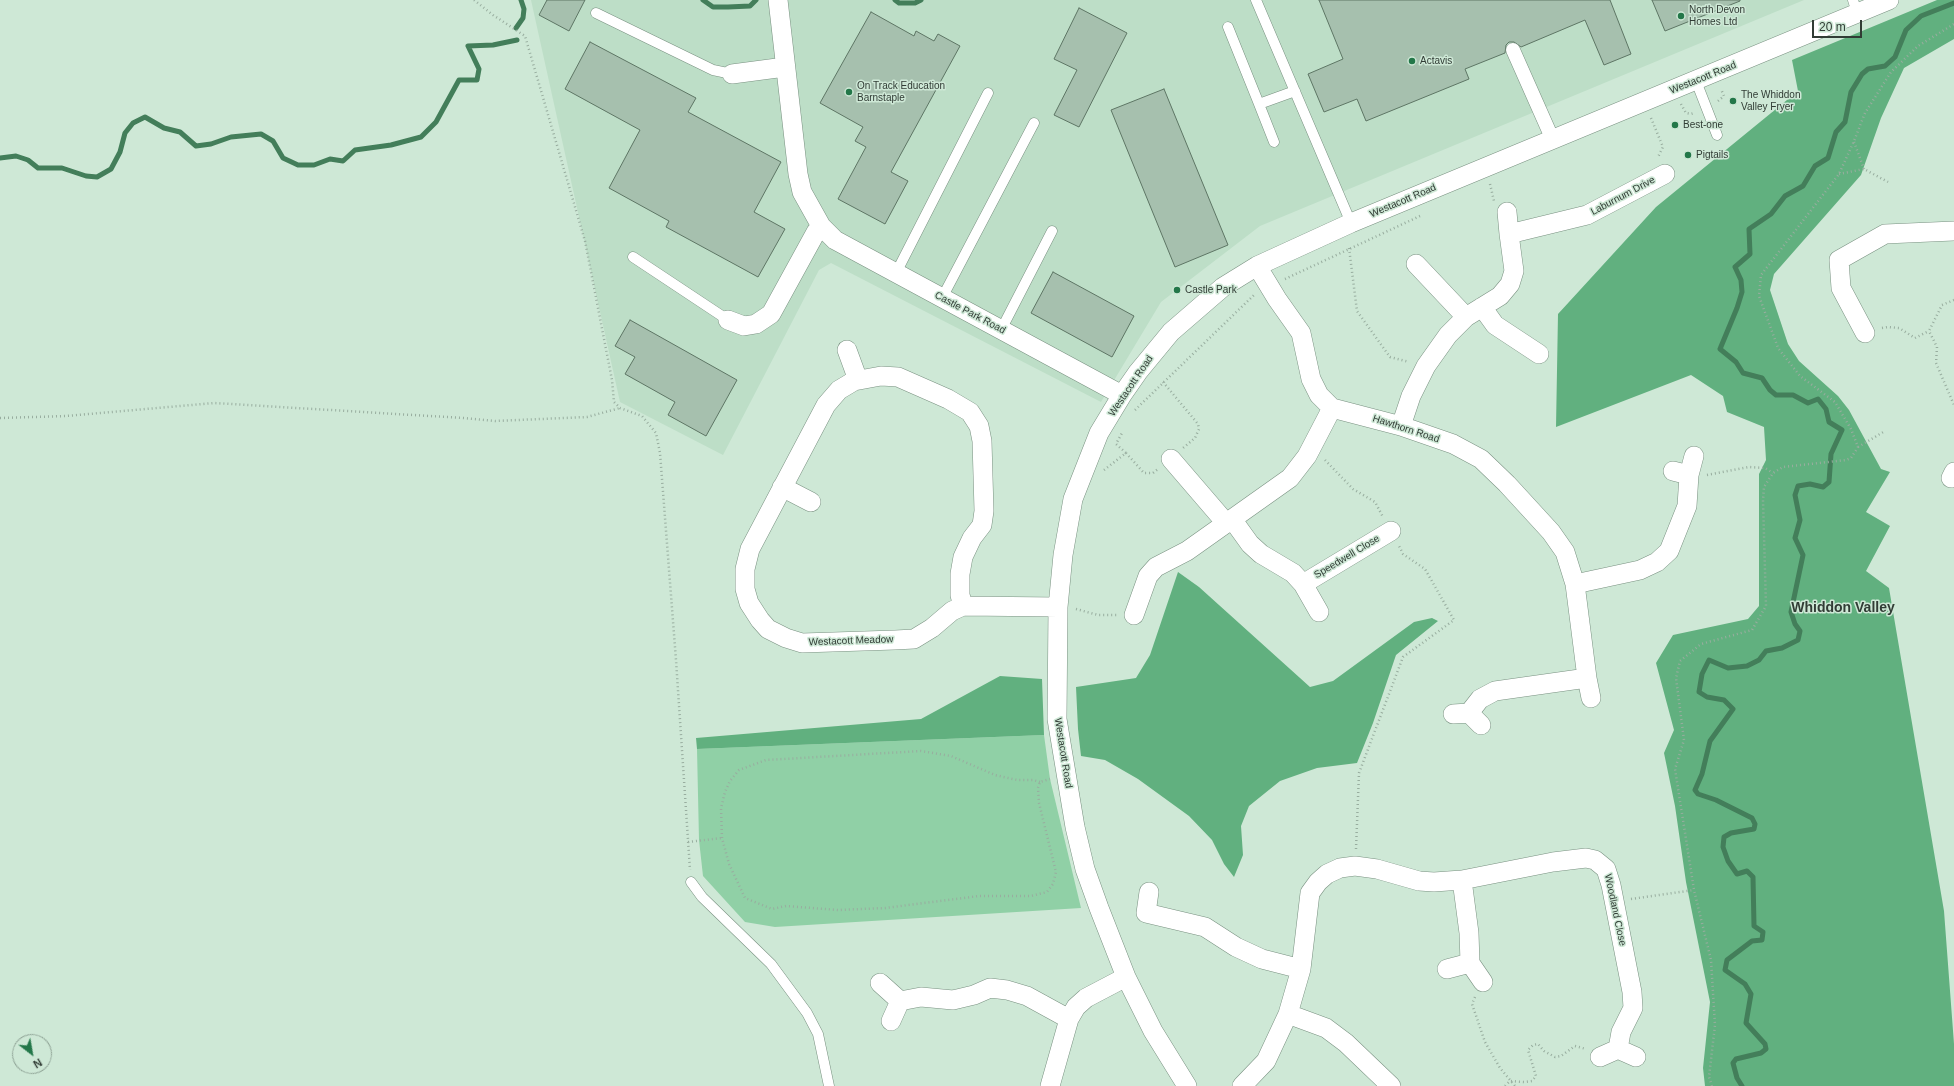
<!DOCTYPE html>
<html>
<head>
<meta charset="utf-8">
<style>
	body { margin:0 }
	#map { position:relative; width:1954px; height:1086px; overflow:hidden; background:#cee8d6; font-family:Helvetica,sans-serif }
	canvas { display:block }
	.north { position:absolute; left:12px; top:1034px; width:40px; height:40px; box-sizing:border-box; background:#cee8d6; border:1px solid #8fa396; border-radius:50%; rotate:149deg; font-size:11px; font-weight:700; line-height:16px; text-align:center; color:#313c35 }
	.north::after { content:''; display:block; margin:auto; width:14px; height:18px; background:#237749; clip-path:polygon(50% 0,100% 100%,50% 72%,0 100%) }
	.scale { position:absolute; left:1812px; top:20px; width:50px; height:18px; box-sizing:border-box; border:2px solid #313c35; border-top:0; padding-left:5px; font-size:12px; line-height:14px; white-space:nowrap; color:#313c35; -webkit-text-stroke:3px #cee8d6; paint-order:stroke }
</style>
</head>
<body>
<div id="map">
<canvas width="1954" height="1086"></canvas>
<div class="north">N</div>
<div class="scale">20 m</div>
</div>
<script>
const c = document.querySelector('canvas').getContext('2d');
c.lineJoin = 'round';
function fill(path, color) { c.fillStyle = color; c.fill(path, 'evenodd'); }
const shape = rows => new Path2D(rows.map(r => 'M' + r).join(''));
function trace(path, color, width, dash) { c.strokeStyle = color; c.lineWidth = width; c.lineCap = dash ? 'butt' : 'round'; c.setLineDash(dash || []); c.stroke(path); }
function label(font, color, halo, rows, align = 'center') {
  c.font = font + ' Helvetica,sans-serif'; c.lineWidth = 3; c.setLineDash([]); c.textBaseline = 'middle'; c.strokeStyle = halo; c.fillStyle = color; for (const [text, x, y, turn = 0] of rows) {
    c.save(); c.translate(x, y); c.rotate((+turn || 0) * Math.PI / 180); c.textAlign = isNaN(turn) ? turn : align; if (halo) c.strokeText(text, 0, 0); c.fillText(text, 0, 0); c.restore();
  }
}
fill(shape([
	[531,0,1804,0,1260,226,1161,302,1101,402,831,263,819,270,723,455,620,402]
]), '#bddec7');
fill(shape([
	[1044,735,1050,779,1081,908,775,927,745,922,703,876,699,840,697,749]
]), '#90d0a6');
fill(shape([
	[1937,0,1954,0,1954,39,1904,68,1881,118,1861,175,1774,274,1770,290,1788,344,1799,361,1838,396,1849,410,1881,469,1890,472,1866,512,1890,526,1866,571,1889,588,1944,911,1954,1044,1954,1086,1705,1086,1703,1068,1710,1002,1686,882,1675,806,1664,753,1674,730,1656,663,1673,635,1748,619,1759,606,1759,474,1766,460,1764,427,1727,412,1723,396,1691,375,1556,427,1558,314,1656,207,1798,91,1792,60],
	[1178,572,1199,587,1310,687,1333,681,1414,622,1432,618,1438,621,1396,655,1373,723,1357,763,1317,768,1280,781,1249,806,1241,826,1243,855,1234,877,1224,864,1212,840,1189,816,1138,779,1105,760,1081,756,1078,729,1076,687,1136,678,1150,655],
	[1000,676,1042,679,1044,735,697,749,696,738,921,719]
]), '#61b07f');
trace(shape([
	[703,0,713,7,728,7,750,6,756,0],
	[895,0,899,3,915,3,921,0],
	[516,28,523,18,524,9,521,0],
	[0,158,16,156,28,160,38,168,62,168,86,176,97,177,111,169,120,152,125,133,133,123,145,117,164,128,180,132,196,146,211,144,231,137,261,134,273,141,283,158,298,165,314,165,330,159,343,161,355,150,391,145,421,137,436,122,459,80,477,80,479,69,468,46,493,45,517,40],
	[1742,1086,1737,1078,1733,1063,1736,1059,1761,1053,1766,1049,1765,1044,1746,1023,1751,994,1745,984,1725,970,1727,960,1752,941,1762,940,1763,932,1754,926,1753,877,1747,871,1737,874,1728,861,1723,847,1724,837,1731,833,1754,829,1755,824,1752,818,1716,800,1698,794,1695,790,1702,774,1710,741,1733,709,1724,700,1707,697,1699,692,1702,674,1709,660,1728,668,1747,666,1759,660,1766,651,1782,648,1798,640,1800,631,1795,624,1791,612,1803,555,1795,538,1800,520,1795,495,1798,486,1810,484,1823,487,1829,482,1831,454,1842,430,1829,422,1826,409,1818,399,1808,403,1793,395,1776,395,1770,390,1762,378,1743,373,1736,362,1720,349,1737,308,1742,292,1741,280,1735,267,1750,254,1749,229,1771,214,1785,196,1803,186,1815,166,1828,158,1836,132,1845,122,1851,92,1862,74,1868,69,1885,66,1895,57,1906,30,1921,16,1954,3]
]), '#437e5a', 5);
const building = shape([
	[547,0,585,0,569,31,539,15,547,0],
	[1319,0,1610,0,1631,54,1604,65,1585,20,1521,47,1514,42,1509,42,1506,45,1505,53,1465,69,1469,79,1366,121,1357,99,1324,112,1308,74,1343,59,1319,0],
	[1652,0,1740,0,1740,1,1665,31,1652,0],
	[1079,8,1127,33,1079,127,1054,115,1077,70,1054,59,1079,8],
	[871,12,914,36,916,31,934,41,938,34,960,46,891,172,908,181,885,224,838,199,866,147,855,141,863,127,820,103,871,12],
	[590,42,696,98,688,112,781,162,754,212,785,229,758,277,666,227,669,221,609,188,640,130,565,89,590,42],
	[1164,89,1228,245,1175,267,1111,110,1164,89],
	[1053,272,1134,316,1112,357,1031,313,1053,272],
	[630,320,737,380,706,436,668,415,675,402,625,374,635,357,615,346,630,320]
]);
fill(building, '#a6c0ae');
trace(building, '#5e7665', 1);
const service = shape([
	[1256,0,1351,223],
	[1853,0,1857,13],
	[596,13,713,70,732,74],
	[1228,27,1259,104,1295,91],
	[1696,81,1717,135],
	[1259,104,1274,142],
	[633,257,728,320],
	[896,273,988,93],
	[942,298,1034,123],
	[1001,330,1052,231],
	[691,882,702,897,771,964,807,1013,818,1034,829,1086]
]);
const pedestrian = shape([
	[1513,50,1552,138]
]);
const minor = shape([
	[778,0,798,174,802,192,821,226,835,240,1122,395],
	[732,74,785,67],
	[1507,212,1509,234],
	[1416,264,1466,317],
	[1257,266,1277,299,1301,333,1311,379,1319,395,1332,408,1401,426,1453,444,1481,459,1507,484,1551,532,1565,552,1575,584,1587,678,1495,691,1480,699,1469,713],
	[1482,307,1495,325,1539,354],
	[728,320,744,326,756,324,771,314,816,232,821,226],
	[1865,333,1841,288,1839,260,1885,234,1954,231],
	[847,350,858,380],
	[1401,426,1411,396,1426,366,1448,335,1466,317,1500,296,1510,284,1514,271,1509,234,1587,215,1665,174],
	[1171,459,1226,523],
	[1673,471,1689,475,1694,456],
	[1951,478,1954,472],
	[782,487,811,502],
	[1232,519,1250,544,1261,554,1293,573,1303,584,1319,612],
	[1303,584,1391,531],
	[1575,584,1640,570,1657,562,1669,551,1687,506,1689,475],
	[963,606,960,595,960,574,963,557,972,538,982,525,984,511,982,441,979,426,970,412,948,399,898,377,881,376,854,381,839,390,826,405,750,549,745,569,745,589,749,603,760,620,768,629,786,638,802,643,895,640,914,639,932,628,952,611,963,606,1058,607],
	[1134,615,1148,576,1156,567,1187,551,1290,478,1307,456,1332,408],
	[1587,678,1591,698],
	[1453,714,1469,713,1481,725],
	[1462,880,1469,933,1470,963],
	[1149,892,1146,913,1205,927,1236,947,1262,959,1301,969],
	[1447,969,1470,963,1483,982],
	[880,983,900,1001,891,1021],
	[900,1001,921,997,953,1000,974,995,990,988,1007,990,1027,996,1069,1019],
	[1288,1014,1326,1028,1346,1043,1391,1086],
	[1600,1057,1618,1049,1636,1057],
	[1050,1086,1069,1019,1076,1007,1086,998,1126,977],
	[1187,1086,1153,1031,1126,977,1099,908,1085,869,1075,827,1057,719,1058,607,1063,555,1073,499,1099,433,1122,395,1138,372,1171,332,1223,287,1257,266,1351,223,1889,0],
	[1242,1086,1266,1061,1288,1014,1301,969,1310,893,1318,882,1327,874,1340,868,1355,866,1377,869,1419,881,1434,882,1462,880,1553,862,1586,858,1595,860,1606,869,1611,885,1632,992,1633,1008,1621,1032,1618,1049]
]);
trace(service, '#799181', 11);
trace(pedestrian, '#799181', 15);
trace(minor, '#799181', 20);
trace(shape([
	[474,0,493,15,525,36,585,241,612,380,614,402,620,408,642,416,656,433,660,453,676,660,690,870],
	[1718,101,1724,96,1721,89],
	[1681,104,1686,113,1691,114,1694,113],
	[1651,118,1663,147,1658,157],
	[1854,142,1864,169],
	[1839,174,1864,169,1888,182],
	[1490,184,1494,201],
	[1349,248,1357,311,1390,357,1409,362],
	[1285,279,1420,216],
	[1954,300,1942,305,1929,331,1937,347,1936,363,1954,405],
	[1882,328,1888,327,1899,328,1915,338,1929,331],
	[1163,382,1198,424,1199,429,1195,438,1183,448],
	[1135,410,1254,295],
	[0,418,66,416,214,403,463,418,495,421,587,417,620,408],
	[1858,447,1885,431],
	[1126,453,1144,473,1153,473,1158,469],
	[1325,460,1353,489,1375,502,1383,517],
	[1104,470,1126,453,1116,444,1122,433],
	[1707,475,1749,467,1765,468,1773,473],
	[1076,609,1098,615,1117,615],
	[1040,782,1033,780,1017,780,995,775,951,756,921,751,766,760,739,770,730,781,725,792,721,808,722,838,729,864,745,898,772,909,786,906,838,910,885,908,979,896,1031,896,1047,892,1053,884,1056,872,1039,803,1038,788,1040,782,1050,779],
	[688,842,722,838],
	[1356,849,1359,773,1403,657,1454,620,1425,569,1403,554,1399,546],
	[1631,899,1694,890],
	[1475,997,1472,1004,1485,1042,1500,1068,1515,1086],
	[1505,1086,1510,1081,1524,1082,1532,1081,1536,1076,1528,1050,1533,1045,1538,1044,1544,1051,1555,1057,1561,1056,1575,1046,1586,1049],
	[1712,1086,1709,1077,1715,1025,1711,960,1694,890,1675,769,1684,740,1676,678,1680,661,1701,644,1752,630,1766,606,1763,500,1764,487,1773,473,1783,467,1846,460,1851,458,1858,447,1851,429,1835,402,1800,376,1778,348,1759,296,1761,275,1839,174,1854,141,1865,113,1891,72,1918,46,1954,24]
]), '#98ad9f', 2.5, [1, 3]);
trace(service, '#fff', 10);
trace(pedestrian, '#fff', 14);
trace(minor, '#fff', 19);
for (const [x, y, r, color] of [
	[1681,16,4,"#237749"],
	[1412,61,4,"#237749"],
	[849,92,4,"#237749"],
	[1733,101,4,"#237749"],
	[1675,125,4,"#237749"],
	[1688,155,4,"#237749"],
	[1177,290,4,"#237749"]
]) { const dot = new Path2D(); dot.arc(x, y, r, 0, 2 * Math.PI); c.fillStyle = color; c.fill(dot); trace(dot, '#cee8d6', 1.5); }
label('10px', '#313c35', '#cee8d6', [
	["North Devon",1689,10],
	["Homes Ltd",1689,22],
	["Actavis",1420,61],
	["On Track Education",857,86],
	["Barnstaple",857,98],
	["The Whiddon",1741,95],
	["Valley Fryer",1741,107],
	["Best-one",1683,125],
	["Pigtails",1696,155],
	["Castle Park",1185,290]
], 'left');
label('10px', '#313c35', '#cee8d6', [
	["Westacott Road",1703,78,-22],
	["Laburnum Drive",1623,196,-28],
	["Westacott Road",1403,201,-23],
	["Castle Park Road",970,313,28],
	["Westacott Road",1131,386,-56],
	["Hawthorn Road",1406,429,18],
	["Speedwell Close",1347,557,-31],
	["Westacott Meadow",851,641,-2],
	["Westacott Road",1063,753,81],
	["Woodland Close",1615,910,78]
]);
label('bold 14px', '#313c35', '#cee8d6', [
	["Whiddon Valley",1843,608]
]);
</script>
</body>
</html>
